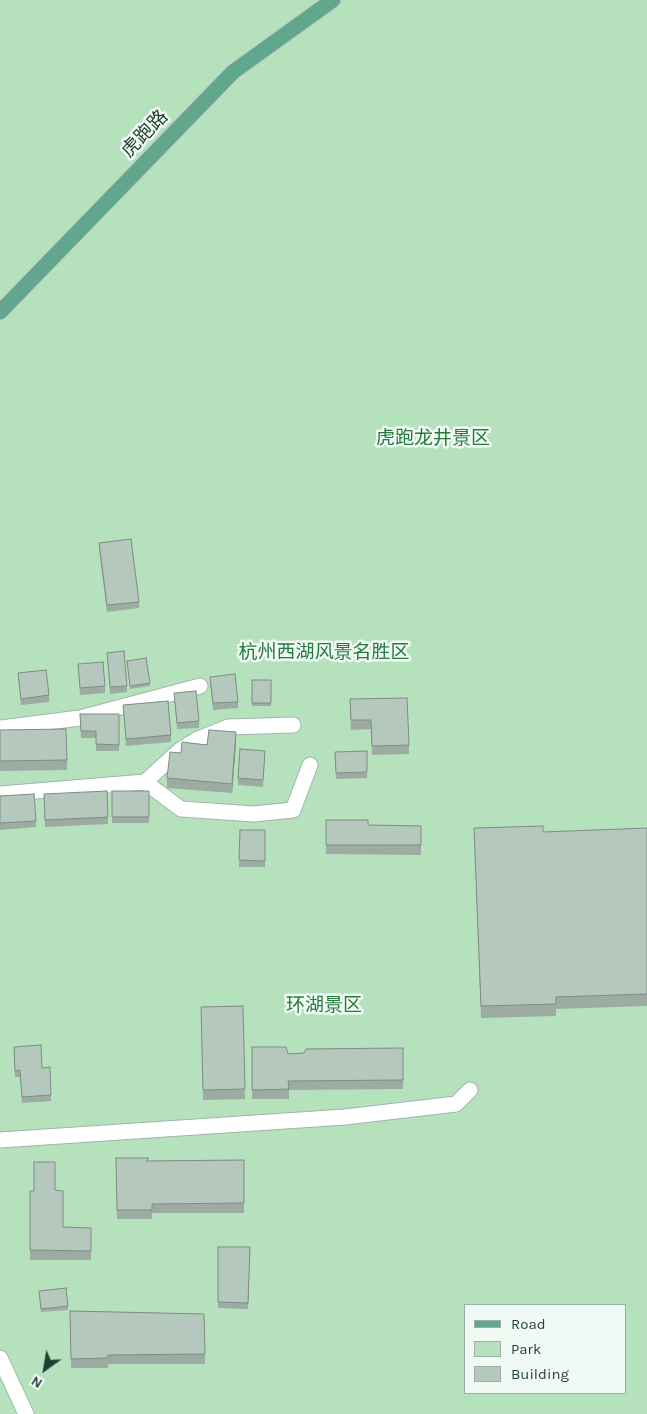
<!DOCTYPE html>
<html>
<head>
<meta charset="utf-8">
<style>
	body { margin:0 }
	#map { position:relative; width:647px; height:1414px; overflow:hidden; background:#e0ede6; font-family:Karla,sans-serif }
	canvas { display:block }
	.legend { position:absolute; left:464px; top:1304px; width:162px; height:90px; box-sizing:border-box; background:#f1f9f4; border:1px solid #9dafa7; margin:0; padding:6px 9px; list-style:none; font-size:15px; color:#1f3f33 }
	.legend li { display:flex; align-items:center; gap:10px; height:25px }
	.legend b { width:25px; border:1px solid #9dafa7 }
	.north { position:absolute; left:20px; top:1344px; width:50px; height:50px; -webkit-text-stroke:4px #f1f9f4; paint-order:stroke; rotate:212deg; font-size:14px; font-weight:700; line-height:20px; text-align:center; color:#1f3f33 }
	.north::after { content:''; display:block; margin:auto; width:18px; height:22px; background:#1f3f33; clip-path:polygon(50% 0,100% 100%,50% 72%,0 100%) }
</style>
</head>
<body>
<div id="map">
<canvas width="647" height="1414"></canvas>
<ul class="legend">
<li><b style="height:6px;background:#60a78d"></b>Road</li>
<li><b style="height:14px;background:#b6e1bd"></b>Park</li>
<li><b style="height:14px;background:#b5c8be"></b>Building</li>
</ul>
<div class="north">N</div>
</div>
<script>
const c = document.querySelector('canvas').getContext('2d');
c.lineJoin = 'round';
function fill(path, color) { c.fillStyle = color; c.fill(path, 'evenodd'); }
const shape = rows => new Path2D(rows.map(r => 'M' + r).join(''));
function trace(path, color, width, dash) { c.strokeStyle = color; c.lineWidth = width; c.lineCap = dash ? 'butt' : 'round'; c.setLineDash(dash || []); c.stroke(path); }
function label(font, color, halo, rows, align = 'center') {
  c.font = font + ' Karla,"Noto Sans SC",sans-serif'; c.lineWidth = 5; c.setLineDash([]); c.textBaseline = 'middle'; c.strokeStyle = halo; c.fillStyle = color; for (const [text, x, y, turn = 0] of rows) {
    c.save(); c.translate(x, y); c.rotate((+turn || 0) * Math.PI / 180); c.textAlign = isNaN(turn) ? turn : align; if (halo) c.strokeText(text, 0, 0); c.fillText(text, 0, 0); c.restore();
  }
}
fill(shape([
	[0,0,647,0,647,1414,0,1414],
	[466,1305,626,1305,626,1393,466,1393]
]), '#b6e1bd');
const street = shape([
	[0,728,80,718,200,686],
	[145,782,181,809,254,814,293,810,310,765],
	[0,794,145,782,180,750,196,740,228,727,293,725],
	[0,1140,345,1117,456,1104,470,1090]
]);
const secondary = shape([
	[0,1358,26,1414]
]);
const primary = shape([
	[0,312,233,72,333,0]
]);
trace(street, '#a2b5ad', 17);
trace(secondary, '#9dbaad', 17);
trace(primary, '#c0c9c6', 17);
trace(street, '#fff', 15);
trace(secondary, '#fff', 15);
trace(primary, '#60a78d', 15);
fill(shape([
	[99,543,139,602,139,608,107,612,99,549],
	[107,653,127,686,127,692,110,694],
	[127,661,150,683,150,686,130,689],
	[78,664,105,686,105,693,80,695],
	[18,673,49,695,49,702,21,705],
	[210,677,238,702,238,708,213,710,210,683],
	[252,680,271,680,271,706,252,706],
	[174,693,199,721,199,728,177,729],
	[350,699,409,745,409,754,372,755,371,729,351,730],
	[123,705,171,735,171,742,126,746],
	[80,714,119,714,119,751,96,751,96,738,81,738],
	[0,730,67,760,67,770,0,771],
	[236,742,232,793,167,788,167,778,181,753],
	[335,752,367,772,367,778,336,779],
	[265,757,263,787,238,785,238,778],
	[112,791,149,791,149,823,112,823],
	[44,794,108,817,108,824,45,827],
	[0,796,36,821,36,827,0,830],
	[326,820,368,825,421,826,421,855,326,854],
	[474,828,543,832,647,828,647,1006,556,1009,556,1016,481,1018],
	[240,830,265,830,265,867,239,867],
	[243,1006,245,1099,203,1100,201,1007],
	[14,1047,42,1068,51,1095,51,1101,22,1103,20,1077,15,1077],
	[252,1047,288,1054,403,1048,403,1089,289,1090,289,1099,252,1099],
	[116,1158,149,1161,244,1160,244,1213,152,1213,152,1219,117,1219],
	[55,1190,63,1227,91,1228,91,1260,30,1260,30,1191],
	[218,1247,250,1247,248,1309,218,1308],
	[39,1294,68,1306,68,1310,41,1312],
	[70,1311,204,1314,205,1364,108,1364,108,1368,71,1368]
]), '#9caca3');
fill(shape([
	[236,732,236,742,232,793,232,784]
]), '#7f8c85');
const building = shape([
	[131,539,139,602,107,605,99,543,131,539],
	[124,651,127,686,110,687,107,653,124,651],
	[146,658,150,683,130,686,127,661,146,658],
	[103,662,105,686,80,688,78,664,103,662],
	[46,670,49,695,21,699,18,673,46,670],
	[235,674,238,702,213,703,210,677,235,674],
	[252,680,271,680,271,703,252,703,252,680],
	[196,691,199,721,177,723,174,693,196,691],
	[407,698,409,745,372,746,371,720,351,720,350,699,407,698],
	[168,701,171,735,126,739,123,705,168,701],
	[80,714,119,714,119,745,96,744,96,731,81,731,80,714],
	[66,729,67,760,0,761,0,730,66,729],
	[209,730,236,732,232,784,167,778,170,752,181,753,182,742,207,745,209,730],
	[240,749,265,751,263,780,238,778,240,749],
	[367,751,367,772,336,773,335,752,367,751],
	[107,791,108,817,45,820,44,794,107,791],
	[112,791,149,791,149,817,112,817,112,791],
	[34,794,36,821,0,823,0,796,34,794],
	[326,820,368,820,368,825,421,826,421,845,326,845,326,820],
	[543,826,543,832,647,828,647,994,556,997,556,1004,481,1006,474,828,543,826],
	[240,830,265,830,265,861,239,860,240,830],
	[243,1006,245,1089,203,1090,201,1007,243,1006],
	[41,1045,42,1068,50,1067,51,1095,22,1097,20,1070,15,1071,14,1047,41,1045],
	[252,1047,286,1047,288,1054,304,1053,306,1049,403,1048,403,1080,288,1081,289,1089,252,1090,252,1047],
	[116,1158,149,1158,146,1161,244,1160,244,1203,152,1204,152,1210,117,1210,116,1158],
	[34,1162,55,1162,55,1190,63,1191,63,1227,91,1228,91,1251,30,1250,30,1191,34,1191,34,1162],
	[218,1247,250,1247,248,1303,218,1302,218,1247],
	[66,1288,68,1306,41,1309,39,1291,66,1288],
	[70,1311,204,1314,205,1354,108,1355,108,1358,71,1359,70,1311]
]);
fill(building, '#b5c8be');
trace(building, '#7f8c85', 1);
label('19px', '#1f3f33', '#f1f9f4', [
	["虎跑路",145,134,-46]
]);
label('19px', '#247b3c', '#f1f9f4', [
	["虎跑龙井景区",433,439],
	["杭州西湖风景名胜区",324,653],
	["环湖景区",324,1006]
]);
</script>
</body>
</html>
